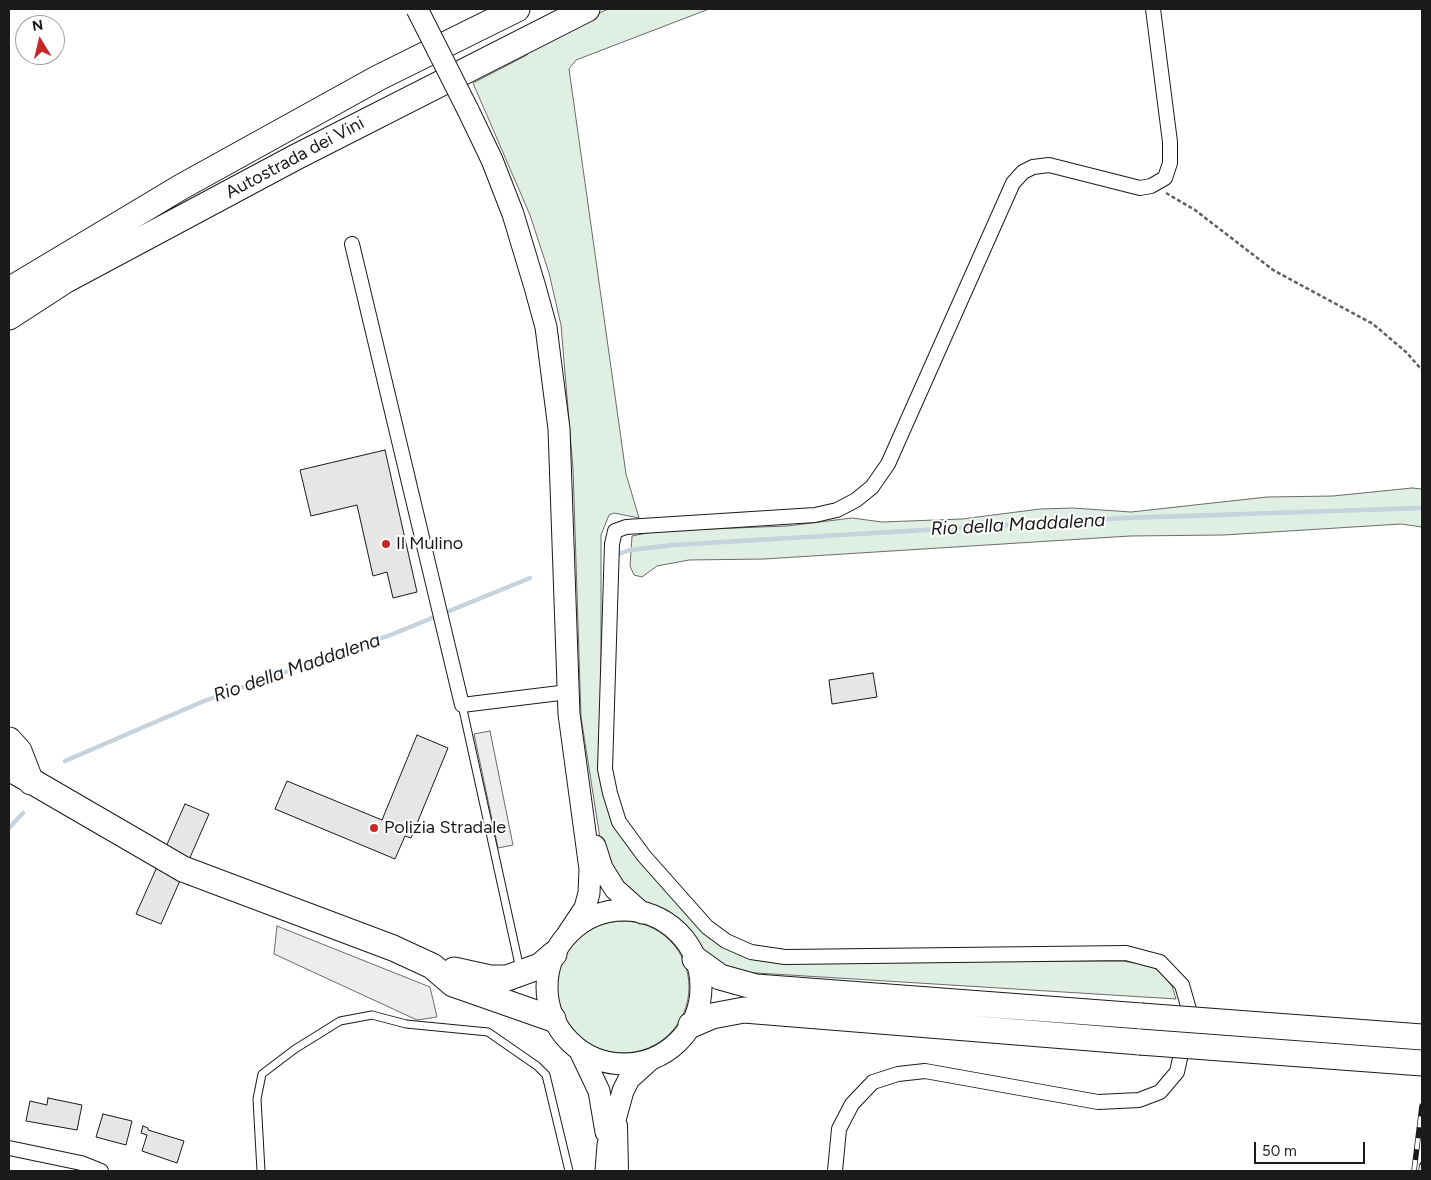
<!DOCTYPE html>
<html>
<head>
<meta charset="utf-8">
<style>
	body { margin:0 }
	#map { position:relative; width:1431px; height:1180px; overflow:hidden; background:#fff; font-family:Figtree,sans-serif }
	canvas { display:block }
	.frame { position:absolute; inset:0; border:10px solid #1a1a1a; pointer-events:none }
	.north { position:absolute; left:15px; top:15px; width:50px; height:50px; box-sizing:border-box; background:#fff; border:1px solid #a3a3a3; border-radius:50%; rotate:351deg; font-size:14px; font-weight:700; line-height:20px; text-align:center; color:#1a1a1a }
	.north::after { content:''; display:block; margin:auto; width:18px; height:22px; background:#c62828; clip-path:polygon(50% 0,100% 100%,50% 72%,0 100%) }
	.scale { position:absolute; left:1254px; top:1142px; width:111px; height:22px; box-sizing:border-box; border:2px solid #1a1a1a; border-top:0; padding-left:6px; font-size:15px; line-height:18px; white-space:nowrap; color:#1a1a1a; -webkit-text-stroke:4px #fff; paint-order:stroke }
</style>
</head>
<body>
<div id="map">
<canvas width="1431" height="1180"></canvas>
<div class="frame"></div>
<div class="north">N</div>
<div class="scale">50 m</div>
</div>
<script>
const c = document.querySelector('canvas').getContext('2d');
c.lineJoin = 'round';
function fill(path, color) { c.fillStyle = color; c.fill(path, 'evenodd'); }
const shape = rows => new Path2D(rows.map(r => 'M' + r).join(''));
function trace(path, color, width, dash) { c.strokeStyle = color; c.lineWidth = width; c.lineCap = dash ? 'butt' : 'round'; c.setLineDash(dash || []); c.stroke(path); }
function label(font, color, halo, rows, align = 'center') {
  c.font = font + ' Figtree,sans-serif'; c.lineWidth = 4; c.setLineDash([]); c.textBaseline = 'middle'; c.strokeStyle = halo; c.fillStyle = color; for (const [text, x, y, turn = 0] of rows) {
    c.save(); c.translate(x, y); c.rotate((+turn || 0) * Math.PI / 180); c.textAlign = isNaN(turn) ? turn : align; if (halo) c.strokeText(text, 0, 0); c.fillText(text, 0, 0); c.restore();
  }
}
const green = shape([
	[608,9,709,9,576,60,569,69,626,474,639,518,614,513,609,515,601,535,601,761,614,821,622,838,703,931,772,961,1123,961,1151,966,1159,971,1172,986,1176,999,741,972,711,960,679,919,633,896,602,851,581,717,573,469,561,325,549,273,530,215,473,83,527,55,538,42,608,9],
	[1412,488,1422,489,1422,527,1401,524,1224,535,1130,536,764,559,689,560,657,566,642,577,634,575,630,566,632,536,657,531,787,526,852,518,882,522,962,519,1040,509,1073,508,1131,512,1267,497,1333,496,1412,488],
	'557 987a66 66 0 1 1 132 0a66 66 0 1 1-132 0Z'
]);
fill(green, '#e0efe3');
trace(green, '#6a6a6a', 1);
const parking = shape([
	[490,731,513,845,498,848,474,734,490,731],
	[277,926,430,987,437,1017,417,1020,274,954,277,926]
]);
fill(parking, '#ededed');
trace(parking, '#6a6a6a', 1);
trace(shape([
	[616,555,630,550,673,545,1125,518,1422,508],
	[65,761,204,701,393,634,530,578],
	[9,828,23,813]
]), '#c6d2dc', 4.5);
const building = shape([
	[385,450,417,592,393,598,387,572,373,576,357,505,311,516,300,470,385,450],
	[873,673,877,697,832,704,829,680,873,673],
	[417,735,448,748,411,838,405,836,395,859,275,809,287,781,382,820,417,735],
	[185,804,209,814,161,924,136,914,185,804],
	[48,1098,82,1105,77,1130,26,1121,30,1101,47,1105,48,1098],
	[103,1114,132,1121,126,1145,96,1137,103,1114],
	[143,1126,148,1128,148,1130,184,1141,177,1163,142,1151,147,1135,141,1133,143,1126]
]);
fill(building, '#e6e6e6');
trace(building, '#1a1a1a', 1);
const lane = shape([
	[462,705,520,969],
	[261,1171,257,1099,262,1074,295,1049,340,1021,372,1015,406,1024,488,1032,537,1066,546,1075,569,1171]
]);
const street = shape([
	[352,244,462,705,568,692],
	[620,1125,621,1171],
	[9,1148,81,1163,101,1171],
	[835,1171,839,1129,852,1104,873,1082,898,1074,925,1071,1098,1102,1139,1100,1160,1092,1177,1072,1190,1013,1182,985,1160,962,1126,953,785,957,751,952,726,941,707,927,644,856,619,822,610,793,605,769,612,544,615,531,626,527,815,515,837,510,856,500,872,487,888,464,1013,183,1023,172,1033,167,1049,165,1140,188,1151,186,1165,178,1170,163,1170,142,1153,9]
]);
const primary = shape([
	[468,110,492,160,513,214,535,287,546,327,559,429,569,714,590,869,589,893,585,908,567,935],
	[595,846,602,868,615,889,642,913],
	'547 987a77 77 0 1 1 154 0a77 77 0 1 1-154 0Z',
	[580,1051,599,1091,606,1132],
	[606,1171,608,1145,623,1091,629,1079,650,1060]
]);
const highway = shape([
	[9,290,181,187,378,78,517,9],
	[9,317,66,280,296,157,587,9],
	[9,740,19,751,31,782],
	[9,768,183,869,393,948,432,966,453,984,553,1019],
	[695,959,720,977,756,987,1141,1016],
	[454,970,490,978,507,978,540,966,554,954],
	[691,1025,712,1016,744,1010,1140,1042]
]);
trace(lane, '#1a1a1a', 9);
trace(street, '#1a1a1a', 16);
trace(primary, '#1a1a1a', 23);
trace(highway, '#1a1a1a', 27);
trace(shape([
	[1166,193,1195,210,1273,270,1373,324,1406,352,1422,370]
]), '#5f5f5f', 2.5, [4, 2.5]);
trace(lane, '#fff', 7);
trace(street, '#fff', 14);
trace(primary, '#fff', 21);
trace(highway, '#fff', 25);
const rail = shape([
	[1414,1171,1422,1106],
	[1421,1171,1422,1165]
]);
trace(rail, '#1a1a1a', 5.5);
trace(rail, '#fff', 4, [11]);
const primaryBridge = shape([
	[417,9,468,110]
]);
const highwayBridge = shape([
	[1141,1016,1422,1037],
	[1140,1042,1422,1063]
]);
trace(primaryBridge, '#1a1a1a', 23, []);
trace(highwayBridge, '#1a1a1a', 27, []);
trace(primaryBridge, '#fff', 21);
trace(highwayBridge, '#fff', 25);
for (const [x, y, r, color] of [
	[386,544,5,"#c62828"],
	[374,828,5,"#c62828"]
]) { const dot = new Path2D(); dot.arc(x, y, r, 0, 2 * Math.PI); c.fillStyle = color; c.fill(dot); trace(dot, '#fff', 2); }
label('18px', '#1a1a1a', '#fff', [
	["Autostrada dei Vini",295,158,-28]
]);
label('18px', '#1a1a1a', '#fff', [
	["Il Mulino",396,544],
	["Polizia Stradale",384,828]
], 'left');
label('italic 19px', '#1a1a1a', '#fff', [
	["Rio della Maddalena",1018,525,-3],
	["Rio della Maddalena",297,668,-19]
]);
</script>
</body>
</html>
